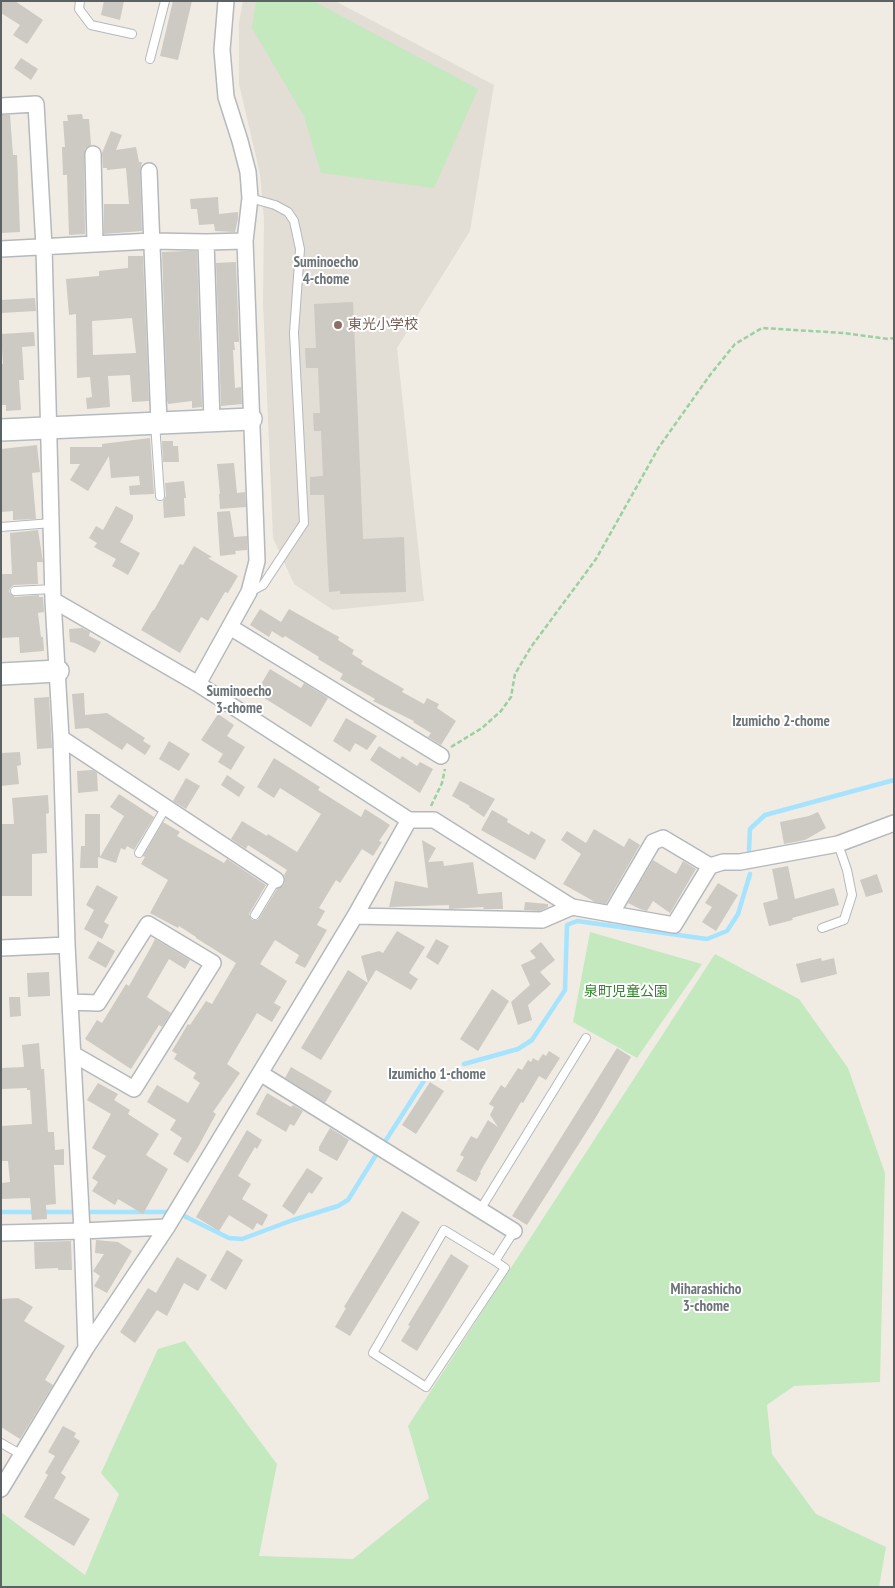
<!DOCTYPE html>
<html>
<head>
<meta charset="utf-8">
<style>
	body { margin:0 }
	#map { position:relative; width:895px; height:1588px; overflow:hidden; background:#f0ece4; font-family:"PT Sans Narrow",sans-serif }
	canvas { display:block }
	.frame { position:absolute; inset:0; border:2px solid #5c6166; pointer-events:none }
</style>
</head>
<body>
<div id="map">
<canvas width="895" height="1588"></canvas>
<div class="frame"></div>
</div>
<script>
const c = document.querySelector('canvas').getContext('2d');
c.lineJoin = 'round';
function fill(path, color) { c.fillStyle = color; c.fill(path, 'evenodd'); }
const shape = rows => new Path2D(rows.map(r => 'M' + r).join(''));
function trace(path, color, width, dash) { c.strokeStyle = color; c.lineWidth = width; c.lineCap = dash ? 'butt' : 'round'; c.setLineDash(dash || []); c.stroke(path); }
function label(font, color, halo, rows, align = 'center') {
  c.font = font + ' "PT Sans Narrow","Noto Sans JP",sans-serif'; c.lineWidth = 4; c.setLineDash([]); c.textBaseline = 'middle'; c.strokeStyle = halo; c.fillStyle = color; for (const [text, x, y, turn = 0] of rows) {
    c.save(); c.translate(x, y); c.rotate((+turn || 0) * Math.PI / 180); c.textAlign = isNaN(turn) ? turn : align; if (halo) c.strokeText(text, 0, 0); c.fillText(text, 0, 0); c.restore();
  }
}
fill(shape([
	[243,1,335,1,494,85,470,231,397,348,424,601,333,610,294,584,273,538,263,302,264,220,260,174,239,84,239,22]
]), '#e2ddd5');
fill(shape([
	[256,1,313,1,478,89,434,188,321,173,304,116,252,28],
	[590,932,702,964,637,1058,573,1022],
	[715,954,799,999,848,1068,885,1173,880,1382,794,1386,767,1405,772,1454,816,1514,886,1547,879,1587,1,1587,1,1512,85,1575,119,1494,101,1473,158,1349,185,1341,277,1464,259,1556,353,1559,429,1498,408,1426]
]), '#c4e9bf');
trace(shape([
	[749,850,750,829,765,815,894,780],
	[464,1064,518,1049,532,1040,565,990,567,925,577,921,707,939,727,931,738,914,750,874],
	[386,1140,427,1076],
	[1,1212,35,1212],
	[43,1212,176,1212,229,1238,242,1239,293,1220,338,1206,348,1200,376,1155]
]), '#a5e3ff', 4.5);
fill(shape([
	[1,1,15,1,43,20,27,44,13,35,20,25,1,13],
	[104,1,124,1,120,20,101,15],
	[173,1,192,1,178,60,160,56],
	[21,58,38,69,31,80,14,68],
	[82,114,83,119,89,119,91,145,85,149,84,154,85,234,69,235,67,175,63,175,62,147,65,147,63,121,68,121,67,115],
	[1,115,10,115,13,155,17,155,20,232,1,233],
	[111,131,122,135,116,150,136,147,139,162,142,162,140,171,142,231,104,234,104,204,129,204,126,168,107,170,107,168,103,168,102,153],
	[218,197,219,214,238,212,238,219,235,232,215,231,214,224,199,225,197,209,191,209,190,199],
	[185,251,197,251,202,407,192,408,192,401,168,404,167,400,162,252],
	[128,256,143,256,149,401,132,402,130,375,108,376,110,407,87,409,86,398,92,397,90,377,77,378,76,314,69,315,66,279,99,276,99,271,128,268],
	[132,318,136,353,93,355,92,321],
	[236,262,239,342,234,342,235,350,233,350,235,388,241,387,242,404,221,406,216,263],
	[35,298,36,311,1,313,1,300],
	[353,302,363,539,404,537,406,592,340,594,340,591,329,592,324,495,310,495,310,477,323,476,321,431,314,431,313,413,320,413,318,368,306,368,305,348,316,348,314,304],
	[34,332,35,346,22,347,24,380,19,380,21,410,6,411,6,405,1,405,1,364,3,364,1,334],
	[150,438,154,494,130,495,129,486,140,485,139,476,111,478,109,456,88,491,70,480,80,464,70,464,70,447,102,447,102,444],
	[162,441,173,441,173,446,178,446,179,462,163,462],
	[37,445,40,472,32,473,36,519,13,520,13,511,1,512,1,449],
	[234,463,237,493,245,492,246,507,220,509,219,494,220,494,217,464],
	[184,481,186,498,184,498,185,516,164,518,163,501,166,496,165,483],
	[116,506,133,515,133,519,120,542,140,553,128,575,112,566,116,559,94,547,97,543,89,538,96,526,103,530],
	[230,511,234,537,247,536,247,550,235,551,236,554,220,556,217,512],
	[38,530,43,562,37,562,38,584,14,585,10,588,9,592,15,597,39,595,39,597,43,597,44,612,38,613,41,637,43,637,44,651,20,653,19,637,1,638,1,574,12,574,10,533],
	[194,546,212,557,208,558,238,576,228,593,225,592,208,621,201,617,180,653,141,630,153,610,154,610,180,564,183,565],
	[260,609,281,622,289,609,339,637,338,640,354,650,352,654,363,661,361,664,404,689,402,692,424,704,427,698,439,704,437,708,456,721,441,745,428,737,431,733,413,722,414,721,373,701,375,699,340,679,343,674,318,659,319,657,285,636,283,638,272,631,269,637,250,625],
	[82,628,90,632,89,636,101,642,95,653,75,643,70,642,69,629],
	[270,669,301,688,304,683,328,698,311,727,256,693],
	[84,693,85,715,107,713,145,738,143,741,151,746,145,755,127,743,122,750,88,728,75,729,72,694],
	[49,697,52,748,37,749,34,698],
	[218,714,234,725,227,736,245,747,231,770,218,762,223,754,201,740],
	[346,718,377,736,367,750,355,743,350,752,333,741],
	[169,741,190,754,179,771,159,759],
	[379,746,400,759,402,756,417,766,420,762,433,769,420,793,370,760],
	[20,752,21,765,17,766,19,784,1,786,1,753],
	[274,758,320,787,318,790,361,817,365,809,390,825,379,841,382,842,373,856,362,849,340,883,336,880,319,908,325,911,317,925,327,930,305,968,295,963,299,955,275,940,260,964,287,981,274,1003,281,1007,272,1022,257,1013,227,1064,240,1073,213,1112,216,1114,198,1147,188,1163,173,1154,182,1138,170,1130,176,1120,147,1102,157,1085,188,1103,200,1083,193,1078,196,1073,174,1059,177,1054,172,1051,188,1024,190,1025,206,1001,212,1004,236,963,196,938,196,937,179,926,178,928,150,913,168,880,141,864,145,857,143,856,163,822,180,832,177,836,224,863,227,859,266,885,249,914,252,920,258,920,277,889,284,885,285,880,284,875,287,870,248,845,246,849,231,839,242,821,267,836,268,834,297,852,321,814,280,788,274,798,257,787],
	[93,770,97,773,98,791,78,793,77,771],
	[227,775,245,787,239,797,221,785],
	[186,778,200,786,186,809,173,801],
	[460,781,495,799,484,817,469,807,470,806,452,796],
	[119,794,154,817,134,850,127,846,125,850,121,848,116,863,98,857,98,868,80,868,81,846,85,846,85,814,100,814,100,857,124,816,110,807],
	[48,795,49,813,46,814,47,853,32,854,32,896,2,896,1,824,14,824,12,798],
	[492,810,508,819,507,822,529,835,531,831,546,840,535,860,481,830],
	[818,812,826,828,805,840,784,844,780,822,809,816],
	[594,829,624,847,629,838,640,845,606,904,595,902,563,884,581,854,561,840,567,831,586,843],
	[422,840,436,848,428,862,443,861,444,866,473,862,478,894,502,892,503,909,483,909,484,907,449,909,449,905,389,907,395,881,428,888],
	[653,860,676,874,683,861,696,869,670,913,653,901,647,911,640,909,628,903],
	[788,866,795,899,834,888,839,905,792,918,793,920,769,926,763,903,778,899,772,869],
	[877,874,883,892,866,897,860,880],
	[718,883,738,895,716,931,702,922,712,907,705,903],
	[97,885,118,897,104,922,109,925,102,939,84,929,94,910,86,905],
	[525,902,548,904,548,907,540,911,524,910],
	[397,931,425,947,409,973,418,979,411,990,376,970,368,983,361,956,379,951,383,953],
	[155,939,190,960,185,969,169,959,147,997,171,1013,162,1027,159,1025,131,1069,85,1039,97,1020,102,1023,126,984,129,986,150,949],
	[436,939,449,946,438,965,426,957],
	[98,941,115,951,106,968,88,958],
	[541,942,555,960,540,972,551,984,528,1005,532,1020,518,1025,511,1002,530,985,521,965,536,958,530,951],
	[821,958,822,961,834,958,837,974,801,983,796,964],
	[348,970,368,983,321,1060,301,1048],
	[49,972,50,996,28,997,27,973],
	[492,989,509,1001,478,1051,460,1039],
	[9,997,20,997,21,1016,10,1017],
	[39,1043,41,1069,44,1069,48,1132,54,1132,55,1150,64,1149,64,1165,54,1165,56,1204,46,1205,47,1219,32,1220,30,1198,1,1199,1,1183,10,1182,8,1161,1,1161,1,1126,32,1124,30,1090,27,1090,27,1088,1,1089,1,1068,24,1067,22,1045],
	[617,1048,631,1057,596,1117,527,1225,512,1216],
	[549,1051,560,1058,546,1080,539,1076,523,1103,521,1102,480,1172,481,1173,476,1182,456,1171,464,1157,460,1155,471,1136,477,1139,488,1120,498,1127,490,1115,494,1107,489,1104,501,1085,505,1088,518,1068,522,1070,528,1060,531,1062,533,1058,538,1061,543,1054,546,1056],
	[291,1067,332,1091,325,1103,285,1078],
	[430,1082,444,1091,416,1134,402,1125],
	[98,1083,118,1094,114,1100,130,1110,128,1114,159,1134,146,1155,168,1169,143,1214,118,1199,115,1205,92,1191,98,1182,92,1178,106,1156,92,1148,111,1114,87,1100],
	[267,1093,291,1107,293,1105,303,1111,294,1126,290,1124,286,1132,256,1114],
	[330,1128,349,1140,337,1161,319,1151,319,1147],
	[247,1130,262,1140,257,1149,255,1147,238,1176,251,1184,242,1199,268,1215,262,1226,257,1223,253,1230,229,1215,219,1231,196,1217],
	[307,1168,323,1178,312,1194,309,1192,294,1215,282,1206],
	[402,1211,420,1222,350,1336,335,1327,346,1308,344,1307],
	[96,1240,118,1242,132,1251,107,1293,94,1286,100,1276,93,1271,104,1254,95,1253],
	[71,1241,72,1270,58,1270,58,1268,35,1269,34,1242],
	[227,1250,243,1260,226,1290,210,1280],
	[451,1254,469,1266,417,1351,401,1341,410,1326,408,1325],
	[177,1257,207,1275,198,1291,184,1283,167,1316,157,1310,135,1343,120,1332,148,1288,156,1293],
	[18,1298,33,1307,24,1321,65,1346,45,1380,53,1385,20,1439,1,1427,1,1299],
	[63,1426,76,1433,74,1437,80,1441,61,1473,66,1477,54,1498,90,1519,74,1546,24,1517,48,1475,45,1473,55,1456,48,1452]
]), '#cdc9c3');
const lane = shape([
	[80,1,79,9,91,25,132,34],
	[150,59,165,1],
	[250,198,275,205,288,212,294,221,300,249,294,333,304,523,263,585,250,592],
	[155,423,160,496],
	[1,527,52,523],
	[15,591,53,589],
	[139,853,166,807],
	[255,915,276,880],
	[822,928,844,920,852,895,847,870,838,844],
	[480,1210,586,1038],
	[495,1261,505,1268,426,1387,373,1353,444,1230,495,1261,514,1231],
	[1,1443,22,1455]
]);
const street = shape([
	[1,106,36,104,44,247,53,600,61,738,67,945,82,1231,86,1348],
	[93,154,95,244],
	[149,171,159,423],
	[206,242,212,421],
	[1,249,152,241,206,242,245,241],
	[53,600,198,684,409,820,434,820,572,907],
	[230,627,441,756],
	[198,684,249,592,257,561,245,241,250,198,248,172,240,141,226,97,222,50,226,1],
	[61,738,276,880],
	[611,914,653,842,663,838,710,866],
	[355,916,542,920,572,907,674,925,710,866,723,862,740,862,838,844,894,823],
	[1,948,67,945],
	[70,1002,98,1003,148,924,213,963,134,1089,73,1054],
	[260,1073,514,1231],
	[1,1233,82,1231,167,1227],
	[1,1489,86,1348,167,1227,355,916,409,820]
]);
const secondary = shape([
	[1,430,251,419],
	[1,674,58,671]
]);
trace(lane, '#b5b8bc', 10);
trace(street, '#b5b8bc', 18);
trace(secondary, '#b6babf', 24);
trace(shape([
	[451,747,482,728,501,711,511,697,515,674,531,647,596,559,659,447,710,375,735,344,762,328,843,333,888,339,894,338],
	[431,806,442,783,445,769]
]), '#9ad0a2', 2.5, [5, 2.5]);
trace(lane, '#fff', 8);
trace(street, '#fff', 15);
trace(secondary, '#fff', 21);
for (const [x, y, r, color] of [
	[338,325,5,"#8d6e63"]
]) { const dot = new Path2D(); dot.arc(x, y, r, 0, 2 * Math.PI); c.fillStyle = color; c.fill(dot); trace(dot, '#fff', 2); }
label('14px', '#785e54', '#fff', [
	["東光小学校",348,325]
], 'left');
label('14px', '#34822e', '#fff', [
	["泉町児童公園",626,992]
]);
label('bold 15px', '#6d7478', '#fff', [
	["Suminoecho",326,263],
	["4-chome",326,280],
	["Suminoecho",239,692],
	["3-chome",239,709],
	["Izumicho 2-chome",781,722],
	["Izumicho 1-chome",437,1075],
	["Miharashicho",706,1290],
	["3-chome",706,1307]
]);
</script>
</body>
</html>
